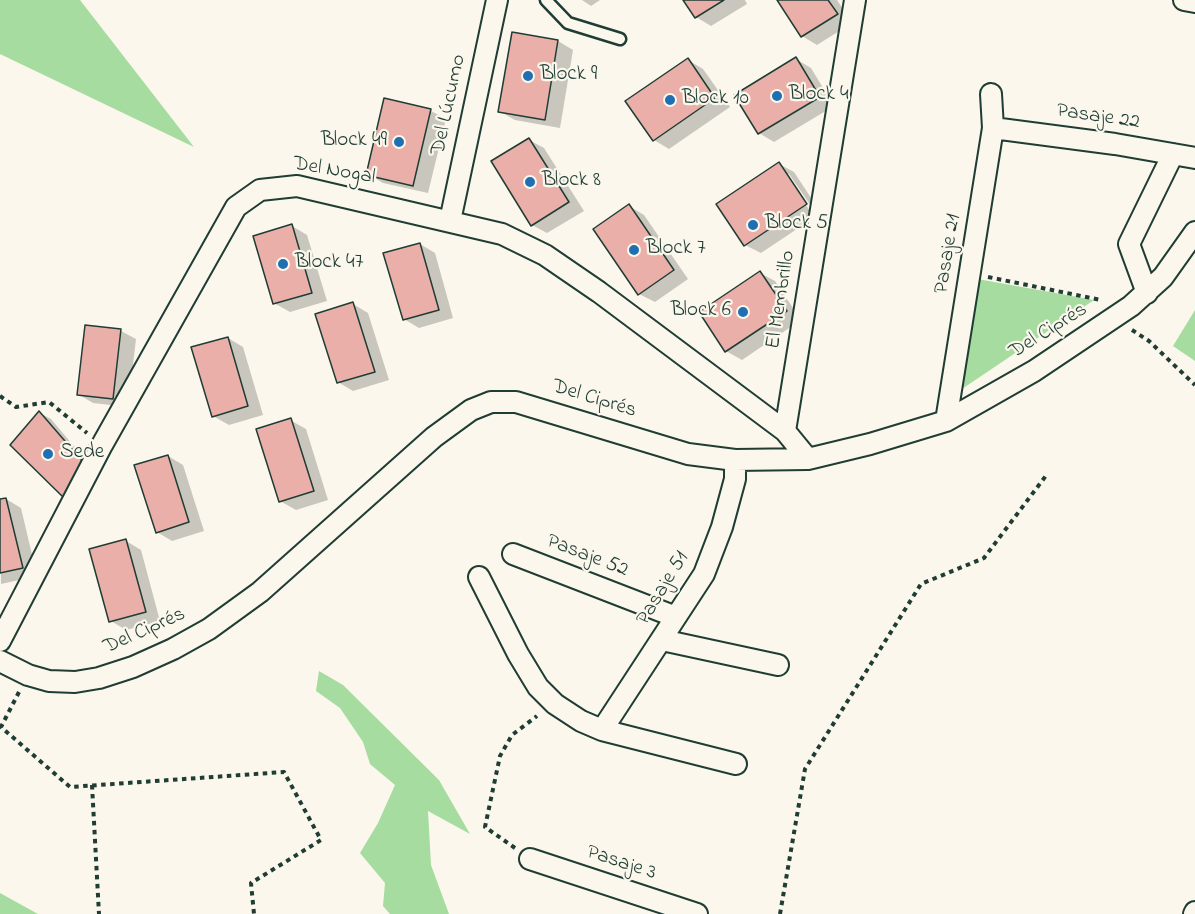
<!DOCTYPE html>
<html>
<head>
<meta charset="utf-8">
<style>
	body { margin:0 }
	canvas { display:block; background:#fbf7ec }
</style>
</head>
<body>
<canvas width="1195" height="914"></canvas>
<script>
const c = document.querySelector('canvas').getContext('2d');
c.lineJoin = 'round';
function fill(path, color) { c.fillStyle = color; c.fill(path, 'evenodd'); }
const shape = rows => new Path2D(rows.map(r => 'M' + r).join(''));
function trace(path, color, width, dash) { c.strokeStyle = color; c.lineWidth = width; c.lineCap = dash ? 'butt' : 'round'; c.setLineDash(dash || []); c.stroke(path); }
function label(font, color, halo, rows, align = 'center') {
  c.font = font + ' "Indie Flower",sans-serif'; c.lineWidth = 4.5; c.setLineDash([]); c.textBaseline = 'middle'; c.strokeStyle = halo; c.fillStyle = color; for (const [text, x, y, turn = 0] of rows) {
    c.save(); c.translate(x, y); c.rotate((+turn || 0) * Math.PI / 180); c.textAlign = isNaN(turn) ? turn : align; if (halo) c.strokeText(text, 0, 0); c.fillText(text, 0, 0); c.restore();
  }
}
fill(shape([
	[0,0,80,0,194,147,0,54],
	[972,278,1094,300,956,393],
	[1195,310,1195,361,1173,346],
	[319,671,343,685,439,780,470,834,428,811,431,865,449,914,390,914,383,906,385,883,360,853,378,823,395,785,370,764,363,742,340,708,316,691],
	[0,893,38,914,0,914]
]), '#a6dca0');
fill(shape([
	[582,0,600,0,591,6],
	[685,0,745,0,747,4,711,26,696,17],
	[779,0,837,0,852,23,817,45,802,36],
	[513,33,558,41,573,50,560,128,515,120,499,111],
	[796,59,811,68,834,106,774,142,759,133],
	[688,60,703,69,730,107,669,149,654,140],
	[385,100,431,111,446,119,428,193,383,183,368,174],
	[529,140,544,148,584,211,547,233,532,225],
	[779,164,794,172,821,213,761,253,745,245],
	[785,174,789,174,813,209,810,211],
	[629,206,644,215,688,279,655,302,639,294],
	[292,226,307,235,327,301,290,312,274,303],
	[420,244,435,253,453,318,419,328,404,319],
	[760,273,775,281,801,320,742,360,726,351],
	[353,304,368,313,389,380,353,391,338,382],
	[121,331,136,339,128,407,93,403,78,394],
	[228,338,243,347,263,415,229,425,213,416],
	[40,413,51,419,94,470,76,503],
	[290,420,306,429,328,500,296,510,280,501],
	[168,456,183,465,204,531,172,541,157,532],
	[6,499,21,508,37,576,1,584,0,501],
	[126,541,141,550,160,621,126,630,111,621]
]), '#0003');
const building = shape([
	[683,0,724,0,695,18,683,0],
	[777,0,828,0,838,14,801,37,777,0],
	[512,32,558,40,545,120,498,112,512,32],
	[796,57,820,97,758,134,734,95,796,57],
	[688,58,715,98,653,141,625,101,688,58],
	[384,98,431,109,413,186,366,175,384,98],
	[529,138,569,202,531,226,491,161,529,138],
	[779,162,807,204,744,246,716,204,779,162],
	[629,204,674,270,638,295,593,229,629,204],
	[292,224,312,293,273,304,253,236,292,224],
	[420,243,439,310,403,320,383,253,420,243],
	[760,271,787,311,725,352,699,312,760,271],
	[353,302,375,372,337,383,315,314,353,302],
	[85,325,121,329,113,399,77,395,85,325],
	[228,337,248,406,212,417,191,347,228,337],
	[39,411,84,463,64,498,10,445,39,411],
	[291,418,314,491,279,502,256,429,291,418],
	[168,455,189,522,156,533,134,465,168,455],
	[6,498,23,568,0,573,0,499,6,498],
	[126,539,146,612,109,622,89,549,126,539]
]);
fill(building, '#eaafa8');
trace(building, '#1f3d34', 1.5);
const service = shape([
	[546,0,568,23,620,39]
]);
const minor = shape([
	[1184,0,1195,2],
	[993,128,1115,144,1195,158],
	[450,221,497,0],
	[1147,293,1129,244,1173,154],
	[946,421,993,128,991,94],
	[808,459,785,431,855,0],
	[513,554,676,617],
	[479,577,518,654,538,687,555,704,581,721,602,730,736,764],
	[662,640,778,665],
	[0,641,102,445,236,207,260,190,297,186,502,234,545,255,599,292,785,431],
	[0,661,28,675,49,681,75,682,99,678,133,667,173,649,209,629,260,592,434,437,471,410,491,402,516,402,688,454,735,460,808,459,870,444,946,421,1034,371,1131,306,1163,277,1195,232],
	[602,730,704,574,722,527,735,479,735,460],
	[530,859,697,914],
	[1194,914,1195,912]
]);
trace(service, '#1f3d34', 15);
trace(minor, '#1f3d34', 24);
trace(shape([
	[988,277,1101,300],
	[1132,330,1149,341,1195,385],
	[0,396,16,407,49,402,87,433],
	[19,692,1,727,70,787,284,772,321,840,251,883,254,914],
	[92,785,99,914],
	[515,848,485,827,500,756,512,735,537,716],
	[780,914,805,769,921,584,984,558,1048,473]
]), '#1f3d34', 4, [4.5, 4.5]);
trace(service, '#fbf7ec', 10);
trace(minor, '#fbf7ec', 20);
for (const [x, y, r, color] of [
	[528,76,6,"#1f6fb2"],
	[777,96,6,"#1f6fb2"],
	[670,100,6,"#1f6fb2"],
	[399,142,6,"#1f6fb2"],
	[530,182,6,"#1f6fb2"],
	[753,225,6,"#1f6fb2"],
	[634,250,6,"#1f6fb2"],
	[283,264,6,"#1f6fb2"],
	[743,312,6,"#1f6fb2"],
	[48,454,6,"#1f6fb2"]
]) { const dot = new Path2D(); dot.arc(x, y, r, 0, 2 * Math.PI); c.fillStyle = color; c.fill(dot); trace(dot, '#fbf7ec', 2); }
label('21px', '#1f3d34', '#fbf7ec', [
	["Block 9",540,76],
	["Block 4",789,96],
	["Block 10",682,100],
	["Block 49",387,142,"right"],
	["Block 8",542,182],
	["Block 5",765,225],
	["Block 7",646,250],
	["Block 47",295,264],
	["Block 6",731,312,"right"],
	["Sede",60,454]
], 'left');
label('21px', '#1f3d34', '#fbf7ec', [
	["Del Lúcumo",450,105,-78],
	["Pasaje 22",1098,118,8],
	["Del Nogal",334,172,10],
	["Pasaje 21",949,254,-81],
	["El Membrillo",782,300,-81],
	["Del Ciprés",1049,332,-32],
	["Del Ciprés",594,400,17],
	["Pasaje 52",587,557,21],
	["Pasaje 51",664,589,-59],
	["Del Ciprés",145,632,-24],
	["Pasaje 3",621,864,18]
]);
</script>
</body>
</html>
